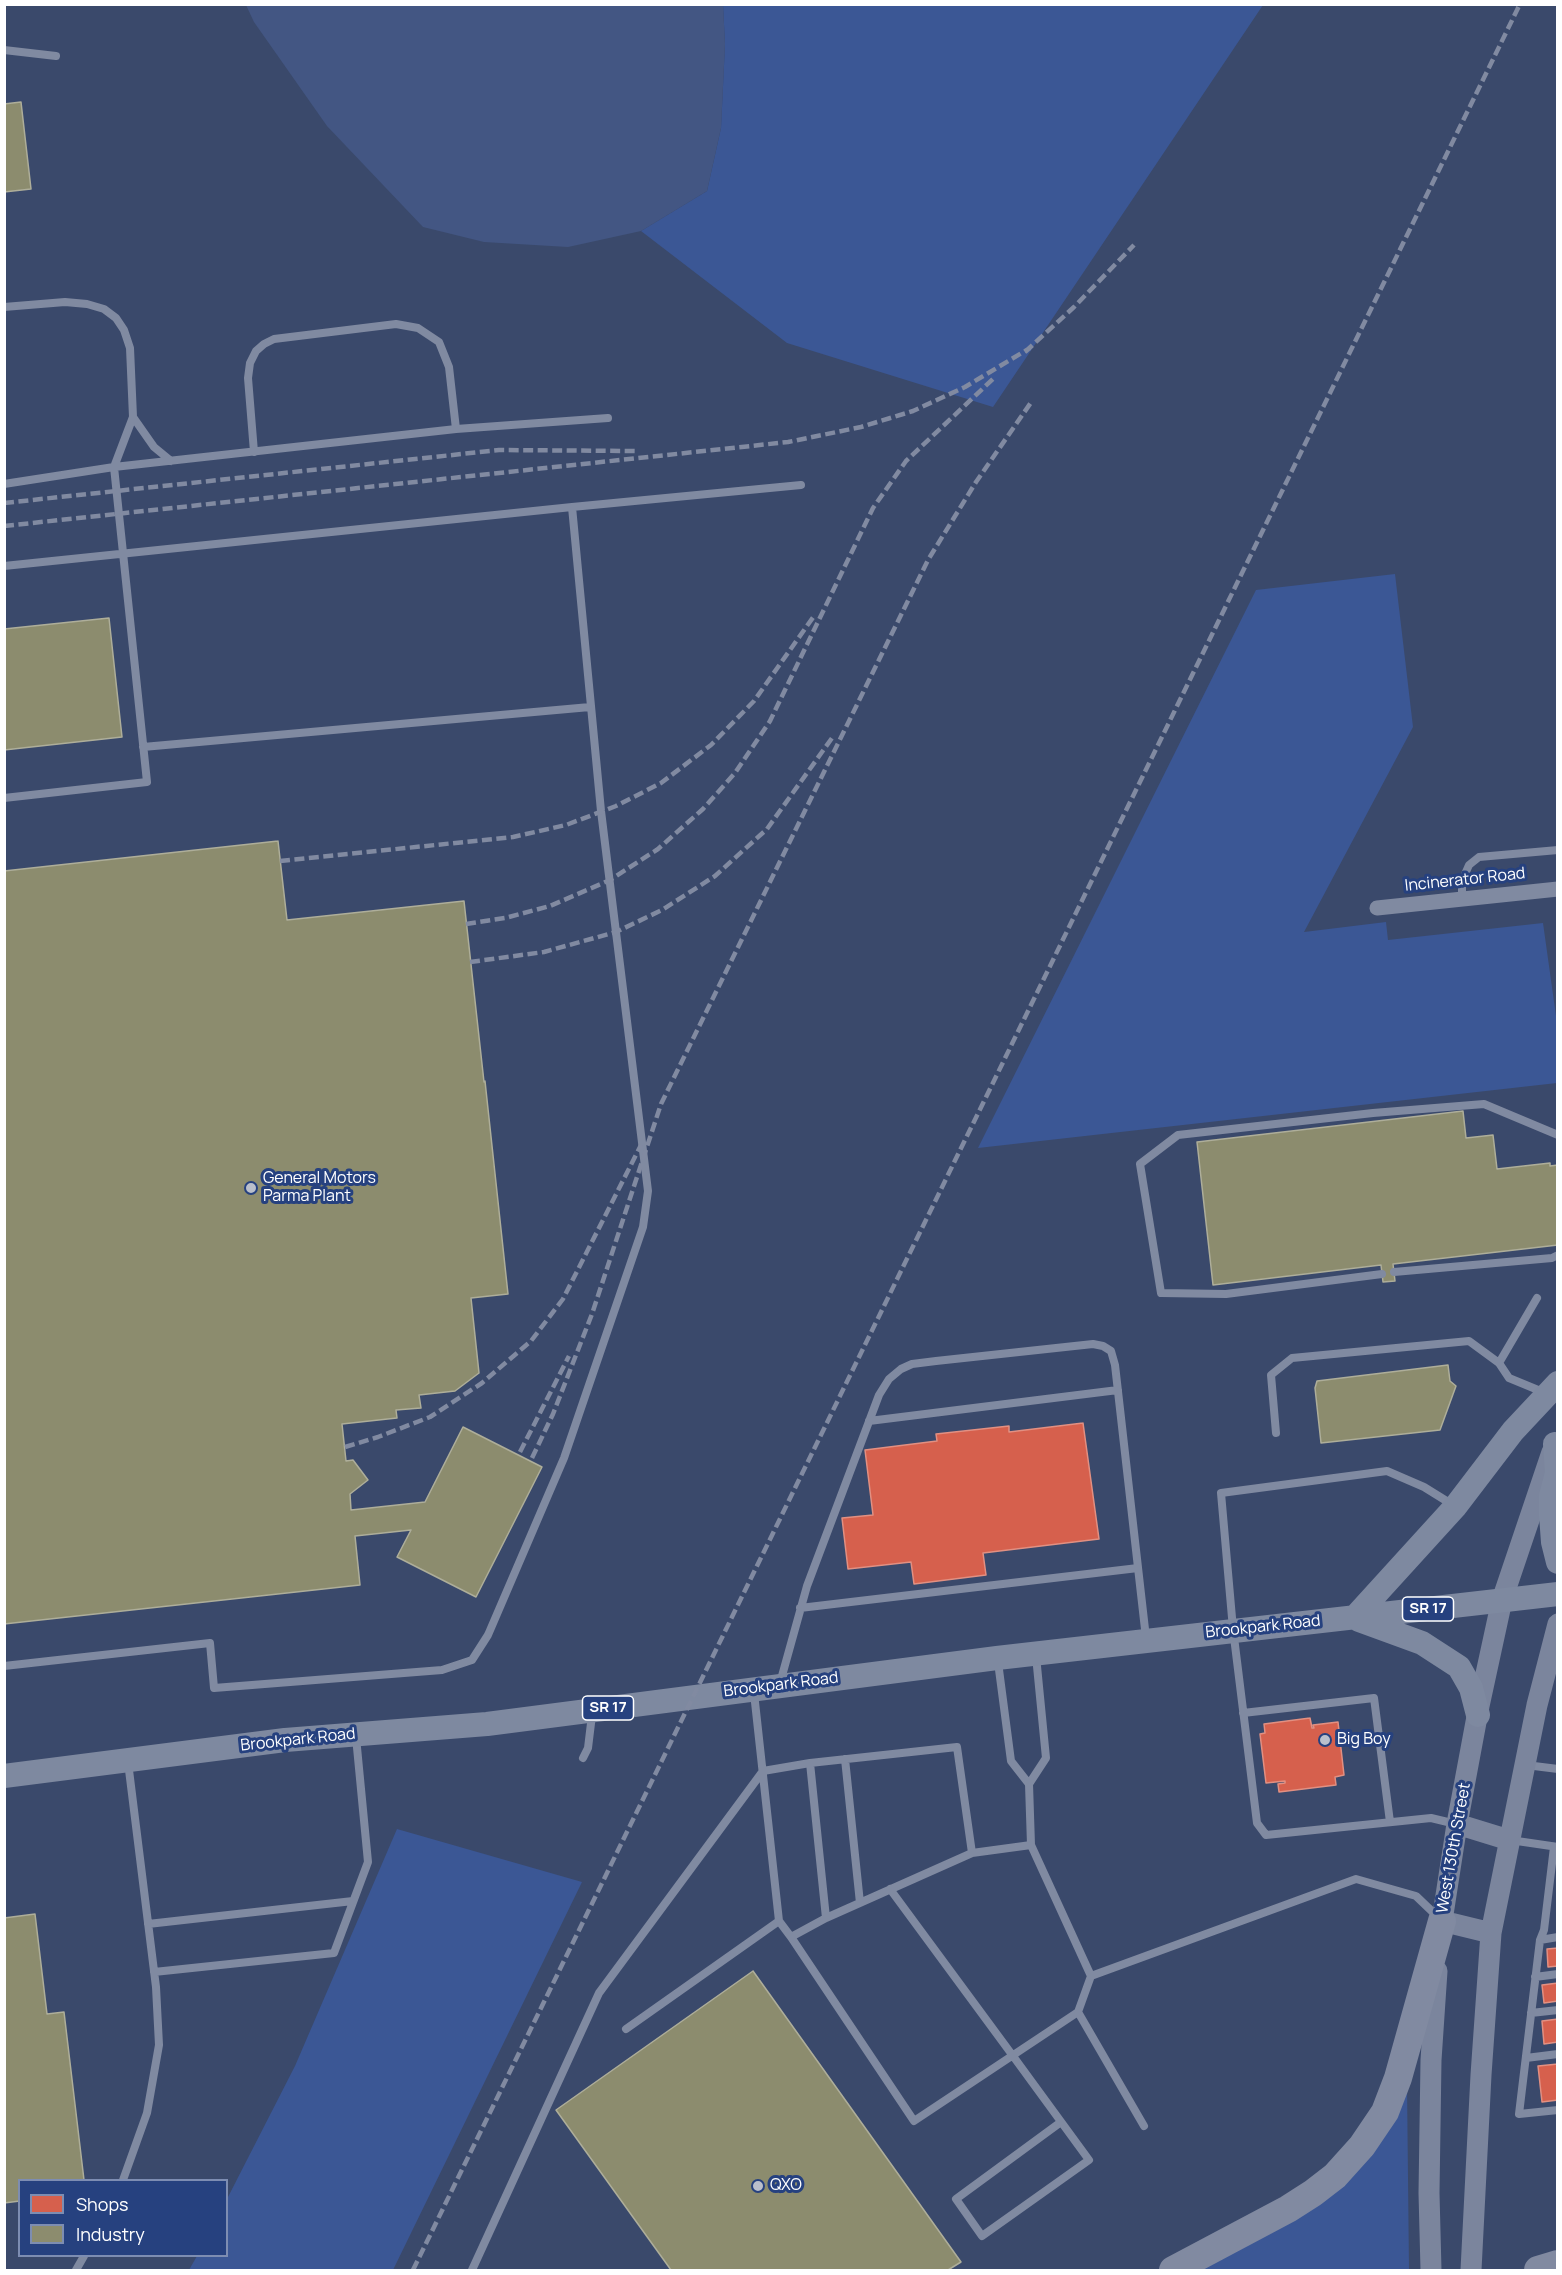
<!DOCTYPE html>
<html>
<head>
<meta charset="utf-8">
<style>
	body { margin:0 }
	#map { position:relative; width:1562px; height:2275px; overflow:hidden; background:#3a496b; font-family:Manrope,sans-serif }
	canvas { display:block }
	.frame { position:absolute; inset:0; border:6px solid #fff; pointer-events:none }
	.legend { position:absolute; left:18px; top:2179px; width:210px; height:78px; box-sizing:border-box; background:#26417f; border:2px solid #7d8db2; margin:0; padding:8px 10px; list-style:none; font-size:18px; color:#fff }
	.legend li { display:flex; align-items:center; gap:12px; height:30px }
	.legend b { width:30px; border:2px solid #7d8db2 }
</style>
</head>
<body>
<div id="map">
<canvas width="1562" height="2275"></canvas>
<div class="frame"></div>
<ul class="legend">
<li><b style="height:16px;background:#d6604d"></b>Shops</li>
<li><b style="height:16px;background:#8c8c6e"></b>Industry</li>
</ul>
</div>
<script>
const c = document.querySelector('canvas').getContext('2d');
c.lineJoin = 'round';
function fill(path, color) { c.fillStyle = color; c.fill(path, 'evenodd'); }
const shape = rows => new Path2D(rows.map(r => 'M' + r).join(''));
function trace(path, color, width, dash) { c.strokeStyle = color; c.lineWidth = width; c.lineCap = dash ? 'butt' : 'round'; c.setLineDash(dash || []); c.stroke(path); }
function label(font, color, halo, rows, align = 'center') {
  c.font = font + ' Manrope,sans-serif'; c.lineWidth = 6; c.setLineDash([]); c.textBaseline = 'middle'; c.strokeStyle = halo; c.fillStyle = color; for (const [text, x, y, turn = 0] of rows) {
    c.save(); c.translate(x, y); c.rotate((+turn || 0) * Math.PI / 180); c.textAlign = isNaN(turn) ? turn : align; if (halo) c.strokeText(text, 0, 0); c.fillText(text, 0, 0); c.restore();
  }
}
fill(shape([
	[723,5,1263,5,993,407,787,343,641,231,707,191,721,128,725,44],
	[1395,574,1413,727,1304,932,1386,922,1388,940,1543,923,1557,1023,1557,1083,978,1148,1256,590],
	[397,1829,582,1882,393,2270,189,2270,197,2256,226,2256,227,2199,295,2066],
	[1407,2084,1409,2270,1196,2270,1261,2235]
]), '#3b5795');
fill(shape([
	[246,5,723,5,725,44,721,128,707,191,641,231,568,247,484,242,423,227,327,126,254,22]
]), '#435683');
const shops = shape([
	[1083,1423,1099,1539,983,1553,986,1575,914,1584,911,1562,848,1569,842,1518,873,1515,865,1450,937,1441,936,1434,1009,1426,1009,1432,1083,1423],
	[1310,1718,1312,1728,1314,1728,1313,1725,1338,1722,1344,1775,1335,1777,1336,1785,1279,1792,1278,1784,1285,1783,1285,1781,1266,1783,1260,1734,1265,1733,1264,1724,1310,1718],
	[1558,1948,1558,1966,1548,1967,1547,1949,1558,1948],
	[1558,1983,1558,2001,1544,2003,1542,1985,1558,1983],
	[1558,2019,1558,2042,1544,2044,1542,2021,1558,2019],
	[1558,2064,1558,2100,1542,2102,1538,2066,1558,2064]
]);
fill(shops, '#d6604d');
trace(shops, '#e29082', 1.5);
const industry = shape([
	[21,102,31,189,4,192,4,104,21,102],
	[109,618,122,737,4,750,4,629,109,618],
	[278,841,287,920,464,901,484,1082,485,1081,508,1294,471,1298,479,1373,455,1391,419,1395,421,1408,396,1410,397,1418,342,1424,346,1461,353,1460,368,1480,350,1494,351,1510,425,1502,463,1427,542,1467,476,1597,397,1557,411,1530,355,1536,360,1585,4,1624,4,871,278,841],
	[1463,1111,1466,1138,1493,1135,1497,1169,1550,1163,1550,1166,1558,1165,1558,1245,1393,1264,1395,1281,1383,1282,1381,1265,1213,1285,1197,1142,1463,1111],
	[1448,1365,1450,1381,1456,1386,1440,1430,1321,1443,1315,1388,1317,1381,1448,1365],
	[35,1914,47,2014,64,2012,84,2180,20,2180,20,2201,4,2203,4,1918,35,1914],
	[753,1971,961,2262,948,2270,671,2270,556,2110,753,1971]
]);
fill(industry, '#8c8c6e');
trace(industry, '#aeae9a', 1.5);
trace(shape([
	[4,50,56,56],
	[4,307,65,302,87,304,104,309,116,318,124,330,130,348,133,417,114,467,147,782,4,798],
	[133,417,154,447,171,461],
	[254,452,248,378,250,363,256,351,264,344,274,339,396,324,418,328,439,342,449,367,456,429],
	[4,484,114,467,456,429,608,418],
	[572,507,801,485],
	[4,566,572,507,601,811,648,1191,643,1227,564,1458,488,1635,472,1660,442,1670,214,1688,210,1643,4,1666],
	[143,747,590,707],
	[1462,899,1462,881,1469,865,1479,857,1558,850],
	[1394,1272,1552,1258,1558,1255],
	[1382,1274,1226,1294,1161,1293,1140,1164,1178,1135,1373,1113,1484,1104,1558,1135],
	[1499,1363,1537,1298],
	[869,1421,1118,1390],
	[1276,1433,1271,1375,1292,1358,1469,1341,1499,1363,1509,1378,1543,1392],
	[1453,1505,1424,1487,1387,1471,1221,1493,1233,1629,1257,1823,1266,1835,1431,1818,1456,1824],
	[800,1608,1138,1568],
	[998,1662,1011,1761,1029,1784,1031,1845,1091,1976,1078,2012,1144,2126],
	[780,1683,807,1586,879,1395,889,1379,901,1369,912,1364,936,1361,1093,1344,1103,1346,1111,1351,1115,1365,1146,1638],
	[754,1693,779,1921,791,1937,826,1918,972,1853,1031,1845],
	[1243,1713,1374,1698,1390,1822],
	[583,1758,588,1748,592,1715],
	[845,1759,860,1903],
	[810,1763,826,1918],
	[1526,1765,1558,1769],
	[1029,1784,1046,1758,1036,1656],
	[1510,1840,1558,1847],
	[1554,1847,1544,1930,1540,1940,1558,1937],
	[890,1889,1013,2056,1089,2160,982,2236,956,2199,1061,2122],
	[148,1924,353,1901],
	[791,1937,914,2121,1078,2012],
	[1540,1940,1519,2114,1558,2110],
	[154,1972,334,1953,368,1862,356,1737],
	[1091,1976,1356,1879,1416,1896,1439,1918],
	[1535,1977,1558,1974],
	[1531,2013,1558,2010],
	[626,2029,779,1921],
	[1526,2058,1558,2054],
	[123,2180,147,2113,159,2045,156,1987,128,1762],
	[76,2270,84,2256],
	[472,2270,599,1993,763,1771,810,1763,957,1747,972,1853]
]), '#808aa1', 8);
trace(shape([
	[1377,908,1558,889]
]), '#808aa1', 15);
trace(shape([
	[1457,1824,1509,1840],
	[1442,1921,1491,1933],
	[1440,1934,1457,1824,1479,1706,1502,1600,1552,1452],
	[1431,2270,1429,2193,1431,2060,1437,1971],
	[1471,2270,1481,2075,1491,1933,1537,1705,1558,1624]
]), '#7b859d', 21);
trace(shape([
	[1555,1444,1557,1473,1551,1496,1551,1515,1553,1542,1558,1562],
	[1354,1618,1455,1507,1513,1431,1558,1383],
	[1359,1620,1422,1643,1459,1667,1471,1688,1478,1715],
	[4,1776,285,1740,487,1724,997,1658,1558,1594]
]), '#7e89a0', 24);
trace(shape([
	[1173,2270,1288,2209,1313,2193,1335,2176,1362,2146,1385,2112,1398,2078,1442,1921],
	[1538,2270,1558,2264]
]), '#818aa1', 28);
trace(shape([
	[1025,352,1074,307,1134,245],
	[4,503,499,450,635,451],
	[4,526,788,442,861,427,913,411,965,387,1030,348],
	[280,861,513,837,566,825,616,806,661,783,711,745,754,701,814,616],
	[466,924,505,918,550,906,610,880,658,849,703,809,735,773,770,721,873,508,906,461,995,377],
	[470,962,544,952,616,932,662,910,715,876,767,829,832,738],
	[345,1447,378,1437,430,1417,482,1383,531,1341,563,1299,641,1145],
	[520,1452,569,1356],
	[532,1458,553,1414,592,1314,661,1104,928,560,976,482,1032,401],
	[413,2270,1520,4]
]), '#818aa1', 4.5, [10, 4.5]);
for (const [x, y, r, color] of [
	[251,1188,6,"#babfcb"],
	[1325,1740,6,"#babfcb"],
	[758,2186,6,"#babfcb"]
]) { const dot = new Path2D(); dot.arc(x, y, r, 0, 2 * Math.PI); c.fillStyle = color; c.fill(dot); trace(dot, '#26417f', 2); }
for (const [x, y, w] of [
	[1428,1609,51],
	[608,1708,51]
]) { const box = new Path2D(); box.roundRect(x - w / 2, y - 12, w, 24, 4.5); c.fillStyle = '#26417f'; c.fill(box); trace(box, '#fff', 1.5); }
label('bold 15px', '#fff', null, [
	["SR 17",1428,1609],
	["SR 17",608,1708]
]);
label('16px', '#fff', '#26417f', [
	["Incinerator Road",1465,880,-6],
	["Brookpark Road",1263,1627,-6],
	["Brookpark Road",781,1685,-7],
	["Brookpark Road",298,1740,-6],
	["West 130th Street",1454,1848,-80]
]);
label('16px', '#fff', '#26417f', [
	["General Motors",263,1179],
	["Parma Plant",263,1197],
	["Big Boy",1337,1740],
	["QXO",770,2186]
], 'left');
</script>
</body>
</html>
